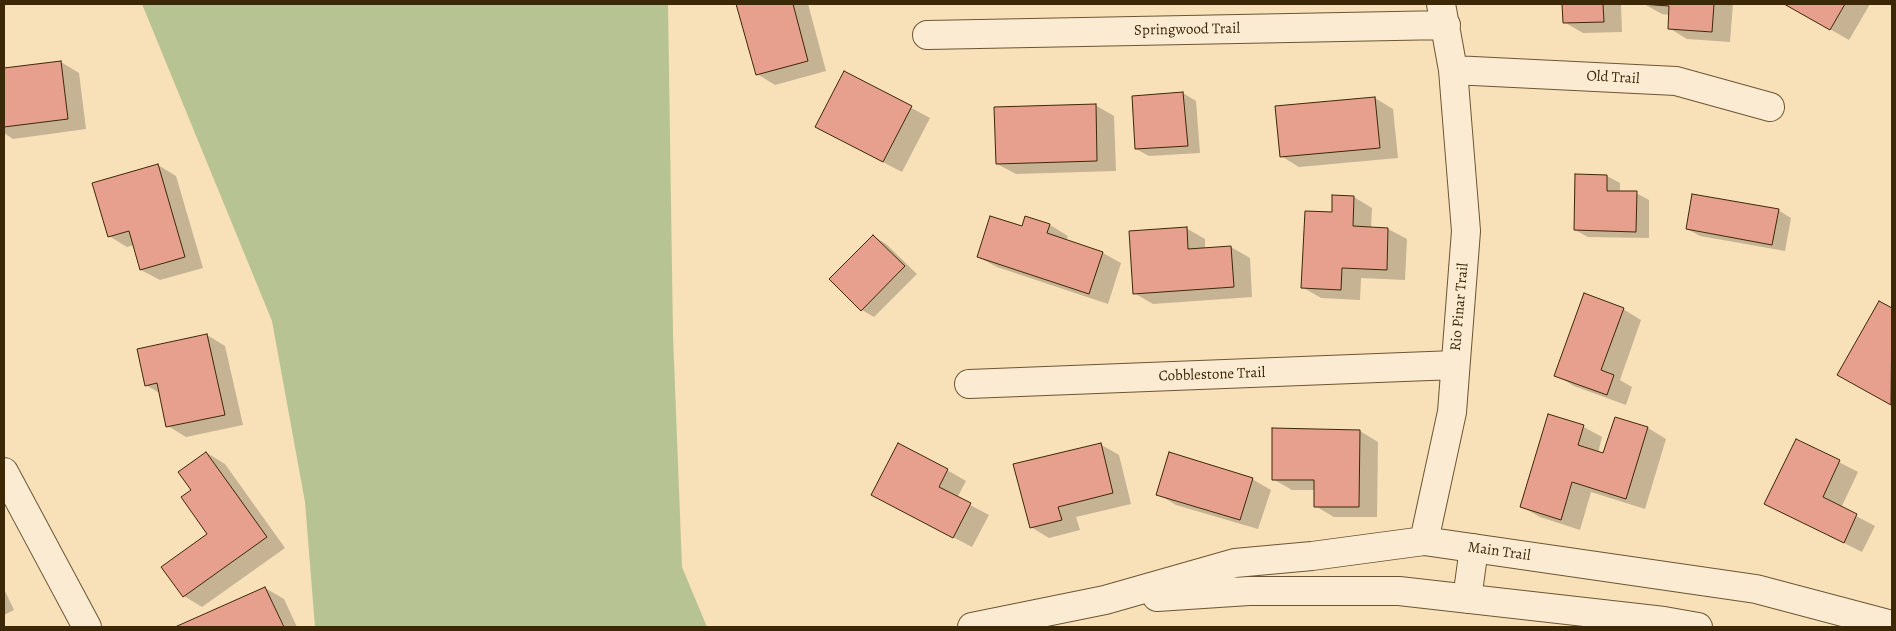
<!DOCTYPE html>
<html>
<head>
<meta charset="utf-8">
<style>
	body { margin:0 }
	#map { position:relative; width:1896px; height:631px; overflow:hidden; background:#f8e0b9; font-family:Alegreya,serif }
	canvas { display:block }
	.frame { position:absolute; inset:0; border:5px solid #3c2807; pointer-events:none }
</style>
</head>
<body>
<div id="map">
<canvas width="1896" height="631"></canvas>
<div class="frame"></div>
</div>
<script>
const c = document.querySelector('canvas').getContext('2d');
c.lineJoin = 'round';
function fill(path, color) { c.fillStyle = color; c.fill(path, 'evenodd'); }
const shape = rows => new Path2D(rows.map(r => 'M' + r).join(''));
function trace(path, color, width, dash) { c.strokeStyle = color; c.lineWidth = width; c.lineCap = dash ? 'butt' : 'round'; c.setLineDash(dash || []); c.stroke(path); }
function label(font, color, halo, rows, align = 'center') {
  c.font = font + ' Alegreya,serif'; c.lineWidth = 4.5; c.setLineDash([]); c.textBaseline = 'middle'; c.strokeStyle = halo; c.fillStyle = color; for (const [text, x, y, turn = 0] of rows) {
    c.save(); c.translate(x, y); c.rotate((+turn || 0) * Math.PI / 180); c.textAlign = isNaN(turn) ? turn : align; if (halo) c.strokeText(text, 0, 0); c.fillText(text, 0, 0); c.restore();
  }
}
fill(shape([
	[142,4,668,4,673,335,682,567,707,627,315,627,305,502,272,321]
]), '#b8c393');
fill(shape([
	[738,4,808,4,826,71,775,85,757,74],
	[1564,4,1621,4,1622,32,1583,33,1564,22],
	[1644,4,1733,4,1730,42,1687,39,1669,28,1670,15,1662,14],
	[1786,4,1870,4,1849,40],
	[61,62,79,73,86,129,13,139,4,133,4,70],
	[845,72,930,118,902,172,835,137],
	[1183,93,1196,101,1200,153,1149,156,1136,149],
	[1375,98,1393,109,1398,158,1299,167,1281,156],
	[1095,105,1114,116,1116,171,1016,174,997,164],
	[158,165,176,176,203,268,160,280,141,270,134,245,127,247,109,236],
	[1607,176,1620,183,1620,192,1636,193,1649,200,1649,238,1588,237,1575,230],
	[1354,197,1372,208,1371,228,1388,229,1407,239,1405,280,1361,278,1360,300,1321,298,1302,287],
	[1778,210,1791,218,1785,251,1700,236,1687,229],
	[1050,225,1068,236,1066,241,1103,253,1121,263,1108,304,997,267,978,257,1023,228],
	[1186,228,1205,239,1205,249,1231,247,1250,258,1252,297,1153,304,1134,293],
	[873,236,886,244,917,274,874,317,862,310],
	[1879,302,1892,310,1892,405,1839,375],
	[1623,309,1641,320,1620,380,1632,387,1626,405,1574,386,1556,375],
	[207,335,225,346,243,425,186,437,168,426,161,394,146,385],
	[1549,416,1584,427,1602,437,1598,453,1604,455,1615,418,1648,428,1666,439,1645,509,1591,492,1580,530,1540,517,1522,507],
	[1360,431,1378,442,1377,517,1334,517,1315,506,1315,490,1292,490,1273,479],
	[1796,440,1858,472,1841,508,1875,526,1862,552,1766,504],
	[1100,444,1119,455,1131,504,1076,517,1080,530,1049,538,1031,527],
	[207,453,225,464,285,548,202,607,184,596,209,534,193,491],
	[947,470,966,481,957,498,989,515,972,547,891,505],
	[1252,479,1271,490,1258,529,1176,505,1158,494],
	[265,588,284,599,297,627,177,627],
	[4,589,14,610,4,615]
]), '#0003');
const building = shape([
	[736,4,793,4,808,61,756,75,736,4],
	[1562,4,1603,4,1604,22,1563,23,1562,4],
	[1642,4,1714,4,1712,32,1668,29,1669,6,1642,4],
	[1784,4,1845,4,1830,30,1784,4],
	[61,61,68,119,4,127,4,68,61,61],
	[844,71,912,106,883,162,815,127,844,71],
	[1183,92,1188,146,1135,149,1132,96,1183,92],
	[1375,97,1380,148,1280,157,1275,106,1375,97],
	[1096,104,1097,161,996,164,994,107,1096,104],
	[158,164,185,257,140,270,129,231,108,237,92,183,158,164],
	[1575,174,1607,175,1607,191,1637,191,1636,232,1574,230,1575,174],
	[1692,194,1779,209,1772,245,1686,229,1692,194],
	[1332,195,1354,196,1353,226,1388,228,1387,270,1342,268,1341,290,1301,288,1305,211,1332,212,1332,195],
	[990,216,1022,226,1025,216,1050,224,1047,233,1103,252,1089,294,977,257,990,216],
	[1187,227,1188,249,1231,246,1234,287,1133,294,1129,231,1187,227],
	[873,235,905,266,861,311,829,279,873,235],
	[1584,293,1624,308,1601,370,1614,375,1607,395,1554,376,1584,293],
	[1879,301,1892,308,1891,405,1837,375,1879,301],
	[207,334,225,415,166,427,157,383,145,386,137,349,207,334],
	[1548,414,1584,425,1578,445,1603,453,1615,417,1648,427,1626,499,1572,482,1561,520,1520,507,1548,414],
	[1272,428,1360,430,1359,507,1314,507,1314,480,1272,480,1272,428],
	[1796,439,1840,460,1823,497,1857,514,1844,543,1764,504,1796,439],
	[898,443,948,469,939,487,971,503,953,538,871,495,898,443],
	[1101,443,1113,493,1058,507,1062,520,1030,528,1013,464,1101,443],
	[206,452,267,537,183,597,161,567,207,534,181,497,191,490,178,472,206,452],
	[1169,452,1253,478,1240,520,1156,495,1169,452],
	[265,587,284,627,175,627,265,587]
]);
fill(building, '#e79f8e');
trace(building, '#3c2807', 1);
const minor = shape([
	[927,35,1446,25],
	[1453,70,1676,81,1770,107],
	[969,384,1455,365],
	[4,472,87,627],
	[1424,541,1452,412,1466,231,1453,70,1441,4],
	[1157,597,1249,591,1399,591,1664,621,1698,627],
	[1467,599,1474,548],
	[972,627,1105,600,1235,563,1312,556,1424,541,1756,589,1892,625]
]);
trace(minor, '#6b5634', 30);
trace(minor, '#faebd2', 28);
label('15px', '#3c2807', '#faebd2', [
	["Springwood Trail",1187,30,-1],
	["Old Trail",1613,78,3],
	["Rio Pinar Trail",1460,307,-85],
	["Cobblestone Trail",1212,375,-2],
	["Main Trail",1499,552,8]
]);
</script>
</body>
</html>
